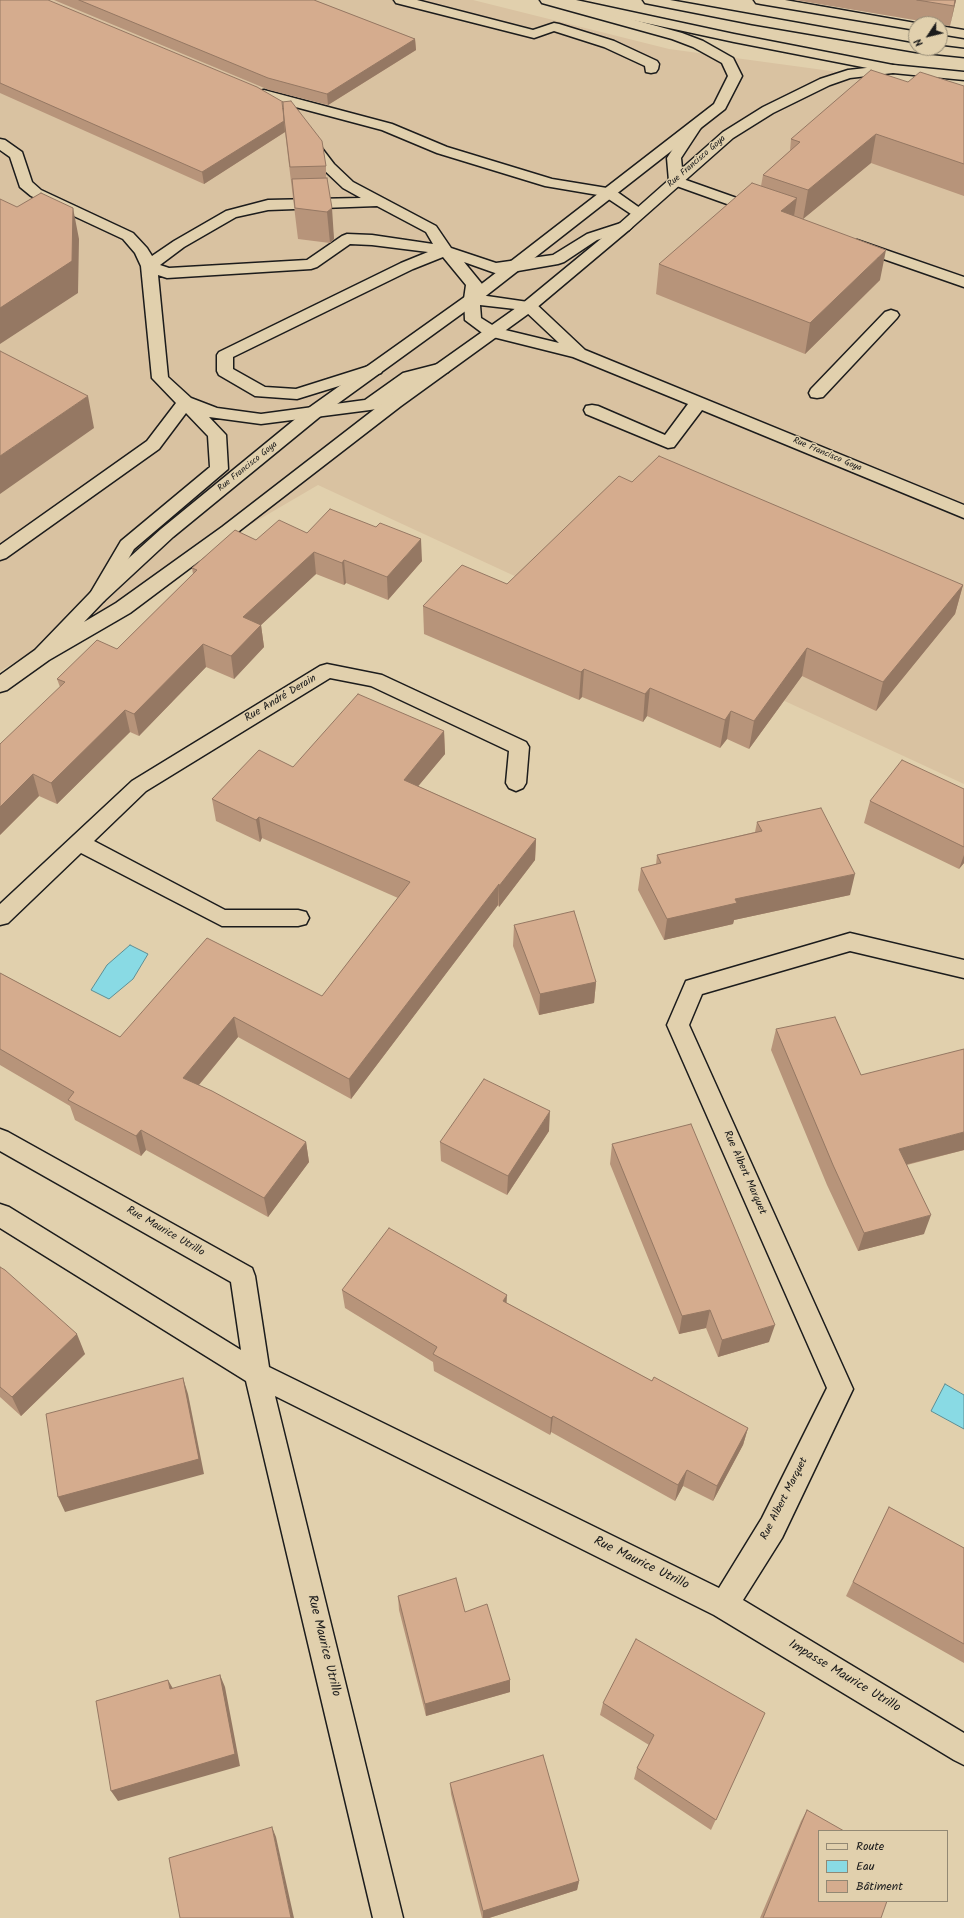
<!DOCTYPE html>
<html>
<head>
<meta charset="utf-8">
<style>
	body { margin:0 }
	#map { position:relative; width:964px; height:1918px; overflow:hidden; background:#e1d0ad; font-family:Kalam,sans-serif }
	canvas { display:block }
	.legend { position:absolute; left:818px; top:1830px; width:130px; height:72px; box-sizing:border-box; background:#e1d0ad; border:1px solid #928873; margin:0; padding:5px 7px; list-style:none; font-size:12px; color:#1c1c1c }
	.legend li { display:flex; align-items:center; gap:8px; height:20px }
	.legend b { width:20px; border:1px solid #928873 }
	.north { position:absolute; left:908px; top:16px; width:40px; height:40px; box-sizing:border-box; background:#e1d0ad; border:1px solid #928873; border-radius:50%; rotate:235deg; font-size:11px; font-weight:700; line-height:16px; text-align:center; color:#1c1c1c }
	.north::after { content:''; display:block; margin:auto; width:14px; height:18px; background:#1c1c1c; clip-path:polygon(50% 0,100% 100%,50% 72%,0 100%) }
</style>
</head>
<body>
<div id="map">
<canvas width="964" height="1918"></canvas>
<ul class="legend">
<li><b style="height:5px;background:#e1d0ad"></b>Route</li>
<li><b style="height:11px;background:#89dae4"></b>Eau</li>
<li><b style="height:11px;background:#d5ac8e"></b>Bâtiment</li>
</ul>
<div class="north">N</div>
</div>
<script>
const c = document.querySelector('canvas').getContext('2d');
c.lineJoin = 'round';
function fill(path, color) { c.fillStyle = color; c.fill(path, 'evenodd'); }
const shape = rows => new Path2D(rows.map(r => 'M' + r).join(''));
function trace(path, color, width, dash) { c.strokeStyle = color; c.lineWidth = width; c.lineCap = dash ? 'butt' : 'round'; c.setLineDash(dash || []); c.stroke(path); }
function label(font, color, halo, rows, align = 'center') {
  c.font = font + ' Kalam,sans-serif'; c.lineWidth = 3; c.setLineDash([]); c.textBaseline = 'middle'; c.strokeStyle = halo; c.fillStyle = color; for (const [text, x, y, turn = 0] of rows) {
    c.save(); c.translate(x, y); c.rotate((+turn || 0) * Math.PI / 180); c.textAlign = isNaN(turn) ? turn : align; if (halo) c.strokeText(text, 0, 0); c.fillText(text, 0, 0); c.restore();
  }
}
fill(shape([
	[0,0,473,0,669,49,890,79,964,95,964,784,318,485,0,671]
]), '#d9c2a1');
const water = shape([
	[130,945,148,954,133,979,109,999,91,990,107,965,130,945],
	[945,1384,964,1395,964,1429,931,1411,945,1384]
]);
fill(water, '#89dae4');
trace(water, '#5d8e94', 1);
const lane = shape([
	[394,0,417,0,533,30,554,23,559,24,614,41,657,61,659,64,658,69,656,72,651,73,646,72,645,66,604,47,554,31,534,38,396,3,394,0],
	[754,0,785,0,921,24,916,24,916,30,761,4,756,3,754,0],
	[940,26,964,30,964,38,940,34,940,26],
	[264,90,392,124,447,147,552,179,613,189,647,213,644,216,639,218,634,216,604,196,545,186,437,153,382,130,288,105,286,108,276,108,257,94,259,91,264,90],
	[695,122,700,123,702,126,681,158,683,179,765,208,768,211,765,214,755,214,671,184,669,181,667,158,690,123,695,122],
	[306,133,311,134,334,164,353,182,436,226,451,248,496,263,553,255,587,234,624,222,629,224,632,227,629,230,597,240,564,262,558,264,512,272,495,273,464,262,482,284,480,295,535,303,585,350,964,505,964,518,702,410,674,447,668,448,586,414,584,410,586,406,592,405,598,406,665,435,688,404,573,357,485,335,465,320,464,299,466,285,443,257,413,269,233,357,233,369,265,387,296,389,375,364,381,365,383,369,381,373,297,399,255,396,219,375,217,371,217,355,219,352,401,263,428,252,372,245,350,244,317,267,311,269,167,278,158,275,168,377,191,398,217,408,261,414,365,400,403,373,442,363,448,364,450,368,448,372,415,381,376,409,370,410,261,424,209,417,226,435,228,469,134,549,104,601,97,603,90,601,88,597,121,541,210,467,208,436,186,413,159,449,6,558,0,560,0,545,147,441,176,403,152,378,141,266,135,253,123,239,31,196,20,187,10,157,0,150,0,139,5,140,22,152,32,182,41,190,133,233,147,248,152,256,174,241,226,211,268,200,361,198,343,188,324,170,299,137,301,134,306,133],
	[377,206,426,232,433,244,372,235,347,234,342,236,307,260,169,268,160,265,184,247,236,217,268,210,377,206],
	[480,305,524,310,559,343,497,328,481,318,480,305],
	[857,240,964,277,964,287,852,248,849,245,852,242,857,240],
	[891,310,897,312,899,315,897,318,823,397,817,398,811,397,809,393,811,389,885,312,891,310]
]);
const street = shape([
	[540,0,562,0,682,33,703,41,733,58,742,76,725,109,478,302,322,415,173,537,104,601,84,622,116,603,222,527,389,398,523,303,619,224,723,132,763,107,820,79,848,70,893,65,898,66,900,69,898,72,893,73,850,78,830,85,773,113,733,138,629,230,535,309,401,406,234,535,130,613,49,660,7,690,0,692,0,675,35,650,90,593,161,529,310,407,466,296,714,104,728,76,722,63,693,47,672,39,542,3,540,0],
	[327,664,382,675,526,742,529,747,526,783,523,788,516,791,509,788,506,783,509,751,371,686,330,678,146,791,94,841,225,910,298,910,306,912,309,918,306,924,298,926,222,926,81,853,8,923,0,925,0,904,132,781,320,666,327,664],
	[850,933,964,960,964,978,850,951,702,994,689,1025,853,1389,782,1538,743,1600,964,1733,964,1765,954,1760,714,1615,275,1396,403,1918,373,1918,246,1381,0,1228,0,1204,9,1207,241,1350,231,1282,0,1151,0,1129,8,1132,252,1268,255,1276,269,1367,719,1588,762,1518,827,1388,667,1025,686,981,850,933]
]);
const secondary = shape([
	[551,0,576,0,734,34,893,65,964,72,964,80,893,73,734,42,558,4,553,3,551,0],
	[643,0,670,0,916,44,916,48,940,48,940,46,964,49,964,57,916,52,752,24,650,4,645,3,643,0]
]);
trace(lane, '#1c1c1c', 3);
trace(street, '#1c1c1c', 3);
trace(secondary, '#1c1c1c', 3);
fill(lane, '#e1d0ad');
fill(street, '#e1d0ad');
fill(secondary, '#e1d0ad');
fill(shape([
	[0,0,257,87,326,166,326,178,334,239,330,243,298,239,285,132,204,184,0,93],
	[54,0,314,0,415,39,416,50,328,105,269,90],
	[795,0,956,0,950,26],
	[908,82,964,86,964,196,871,163,803,219,880,280,805,354,656,294,659,264,761,186,763,175,790,151,791,139],
	[632,482,963,585,955,614,876,711,802,676,749,749,727,739,720,748,647,716,643,722,582,697,579,700,424,634,423,606,507,584],
	[307,533,422,561,388,600,346,583,344,585,316,574,261,625,264,647,234,679,206,667,139,736,130,732,57,804,39,796,0,835,60,687,57,679,117,649,193,574,192,568,256,540],
	[444,731,445,754,418,786,536,839,535,860,499,907,498,905,351,1099,238,1037,199,1085,306,1142,309,1162,268,1217,146,1150,141,1156,75,1120,70,1106,0,1065,0,973,120,1037,322,996,398,898,262,838,260,842,216,821,212,799,293,767],
	[964,789,964,863,959,869,864,823,870,801],
	[757,822,850,895,734,920,733,924,664,940,638,890,641,868,656,865,657,855,755,832],
	[514,925,596,982,594,1003,539,1015,513,946],
	[776,1029,861,1075,964,1150,907,1165,924,1234,858,1251,827,1185,771,1050],
	[549,1131,507,1195,441,1161,440,1142],
	[612,1144,769,1342,718,1357,706,1328,679,1334,610,1164],
	[0,1267,85,1354,21,1416,0,1397],
	[342,1290,507,1303,652,1381,748,1428,743,1445,713,1501,683,1486,675,1501,551,1432,550,1435,434,1371,433,1362,345,1308],
	[889,1507,964,1548,964,1663,846,1596],
	[398,1596,465,1612,510,1680,510,1692,426,1716,399,1610],
	[603,1703,765,1713,711,1830,634,1779,637,1768,649,1745,600,1715],
	[450,1783,579,1881,577,1890,489,1918,482,1918,451,1794],
	[807,1810,881,1918,760,1918,801,1821]
]), '#b7947a');
fill(shape([
	[955,0,956,0,950,26,954,6],
	[415,39,416,50,328,105,327,94],
	[284,121,285,132,204,184,202,172],
	[876,134,871,163,803,219,808,190],
	[797,198,792,228,781,211],
	[73,208,79,239,78,293,0,344,0,308],
	[332,208,334,239,330,243,327,212],
	[886,250,880,280,805,354,810,323],
	[88,396,94,428,0,494,0,456],
	[421,539,422,561,388,600,387,577],
	[314,552,316,574,261,625,264,647,234,679,231,656,243,617],
	[344,560,346,583,344,585,342,563],
	[963,585,955,614,876,711,883,682],
	[203,644,206,667,139,736,134,714],
	[807,648,802,676,749,749,754,721],
	[584,669,582,697,579,700,581,672],
	[650,688,647,716,643,722,645,694],
	[125,710,130,732,57,804,51,783],
	[731,711,727,739,720,748,725,720],
	[444,731,445,754,405,802,404,780],
	[33,774,39,796,0,835,0,807],
	[259,817,262,838,260,842,256,820],
	[536,839,535,860,499,907,499,886],
	[964,855,964,863,959,869],
	[855,874,850,895,734,920,733,924,664,940,667,919,735,899],
	[499,884,498,905,351,1099,349,1079],
	[596,982,594,1003,539,1015,540,994],
	[234,1017,238,1037,188,1098,183,1078],
	[550,1111,549,1131,507,1195,508,1176],
	[141,1130,146,1150,141,1156,136,1136],
	[964,1132,964,1150,892,1168,899,1149],
	[306,1142,309,1162,268,1217,264,1198],
	[931,1215,924,1234,858,1251,864,1233],
	[507,1295,506,1313,503,1301],
	[710,1310,706,1328,679,1334,682,1316],
	[775,1325,769,1342,718,1357,722,1340],
	[77,1334,85,1354,21,1416,12,1397],
	[183,1378,188,1394,204,1474,65,1512,58,1497],
	[553,1416,551,1432,550,1435,551,1418],
	[748,1428,743,1445,713,1501,717,1486],
	[687,1470,683,1486,675,1501,678,1485],
	[220,1675,225,1687,240,1766,118,1801,111,1791],
	[168,1680,175,1692,170,1689],
	[510,1680,510,1692,426,1716,425,1704],
	[272,1827,276,1837,294,1918,291,1918],
	[579,1881,577,1890,489,1918,483,1918,483,1911]
]), '#957863');
const building = shape([
	[0,0,48,0,257,87,283,102,284,121,202,172,0,83,0,0],
	[79,0,314,0,415,39,327,94,268,78,79,0],
	[917,0,955,0,954,6,917,0],
	[871,70,908,82,920,72,964,86,964,164,876,134,808,190,763,175,800,142,791,139,871,70],
	[291,101,322,141,326,166,290,167,282,102,291,101],
	[327,178,332,208,327,212,295,208,292,179,327,178],
	[752,183,797,198,781,211,886,250,810,323,659,264,752,183],
	[41,193,73,208,72,261,0,308,0,199,17,207,41,193],
	[0,351,88,396,0,456,0,351],
	[659,456,963,585,883,682,807,648,754,721,731,711,725,720,650,688,645,694,584,669,581,672,423,606,462,565,507,584,619,476,632,482,659,456],
	[330,509,376,527,380,523,421,539,387,577,344,560,342,563,314,552,243,617,261,625,231,656,203,644,134,714,125,710,51,783,33,774,0,807,0,744,65,682,57,679,97,640,117,649,197,570,192,568,235,530,256,540,279,520,307,533,330,509],
	[358,694,444,731,404,780,536,839,499,886,499,884,349,1079,234,1017,183,1078,212,1091,306,1142,264,1198,141,1130,136,1136,68,1100,74,1092,0,1049,0,973,120,1037,207,938,322,996,410,882,259,817,256,820,212,799,259,750,293,767,358,694],
	[902,760,964,789,964,847,870,801,902,760],
	[821,808,855,874,735,899,737,903,667,919,641,868,661,863,657,855,762,831,757,822,821,808],
	[574,911,596,982,540,994,514,925,574,911],
	[835,1017,861,1075,964,1049,964,1132,899,1149,931,1215,864,1233,833,1165,776,1029,835,1017],
	[484,1079,550,1111,508,1176,440,1142,484,1079],
	[691,1124,775,1325,722,1340,710,1310,682,1316,612,1144,691,1124],
	[389,1228,507,1295,503,1301,652,1381,654,1377,748,1428,717,1486,687,1470,678,1485,553,1416,551,1418,433,1354,437,1347,342,1290,389,1228],
	[0,1267,5,1270,77,1334,12,1397,0,1387,0,1267],
	[183,1378,199,1459,58,1497,46,1414,183,1378],
	[889,1507,964,1548,964,1644,853,1582,889,1507],
	[456,1578,465,1612,487,1604,510,1680,425,1704,398,1596,456,1578],
	[636,1639,765,1713,716,1820,637,1768,654,1735,603,1703,636,1639],
	[220,1675,235,1754,111,1791,96,1701,168,1680,170,1689,220,1675],
	[543,1755,579,1881,483,1911,450,1783,543,1755],
	[807,1810,844,1831,819,1831,819,1901,887,1901,881,1918,763,1918,807,1810],
	[272,1827,291,1918,180,1918,169,1858,272,1827]
]);
fill(building, '#d5ac8e');
trace(building, '#957863', 1);
label('9px', '#1c1c1c', '#e1d0ad', [
	["Rue Francisco Goya",697,162,-41],
	["Rue Francisco Goya",827,455,23],
	["Rue Francisco Goya",248,467,-39]
]);
label('11px', '#1c1c1c', '#e1d0ad', [
	["Rue André Derain",281,699,-31],
	["Rue Albert Marquet",744,1173,66],
	["Rue Maurice Utrillo",165,1232,30],
	["Rue Albert Marquet",785,1499,-63]
]);
label('13px', '#1c1c1c', '#e1d0ad', [
	["Rue Maurice Utrillo",641,1564,26],
	["Rue Maurice Utrillo",323,1646,76],
	["Impasse Maurice Utrillo",844,1677,31]
]);
</script>
</body>
</html>
